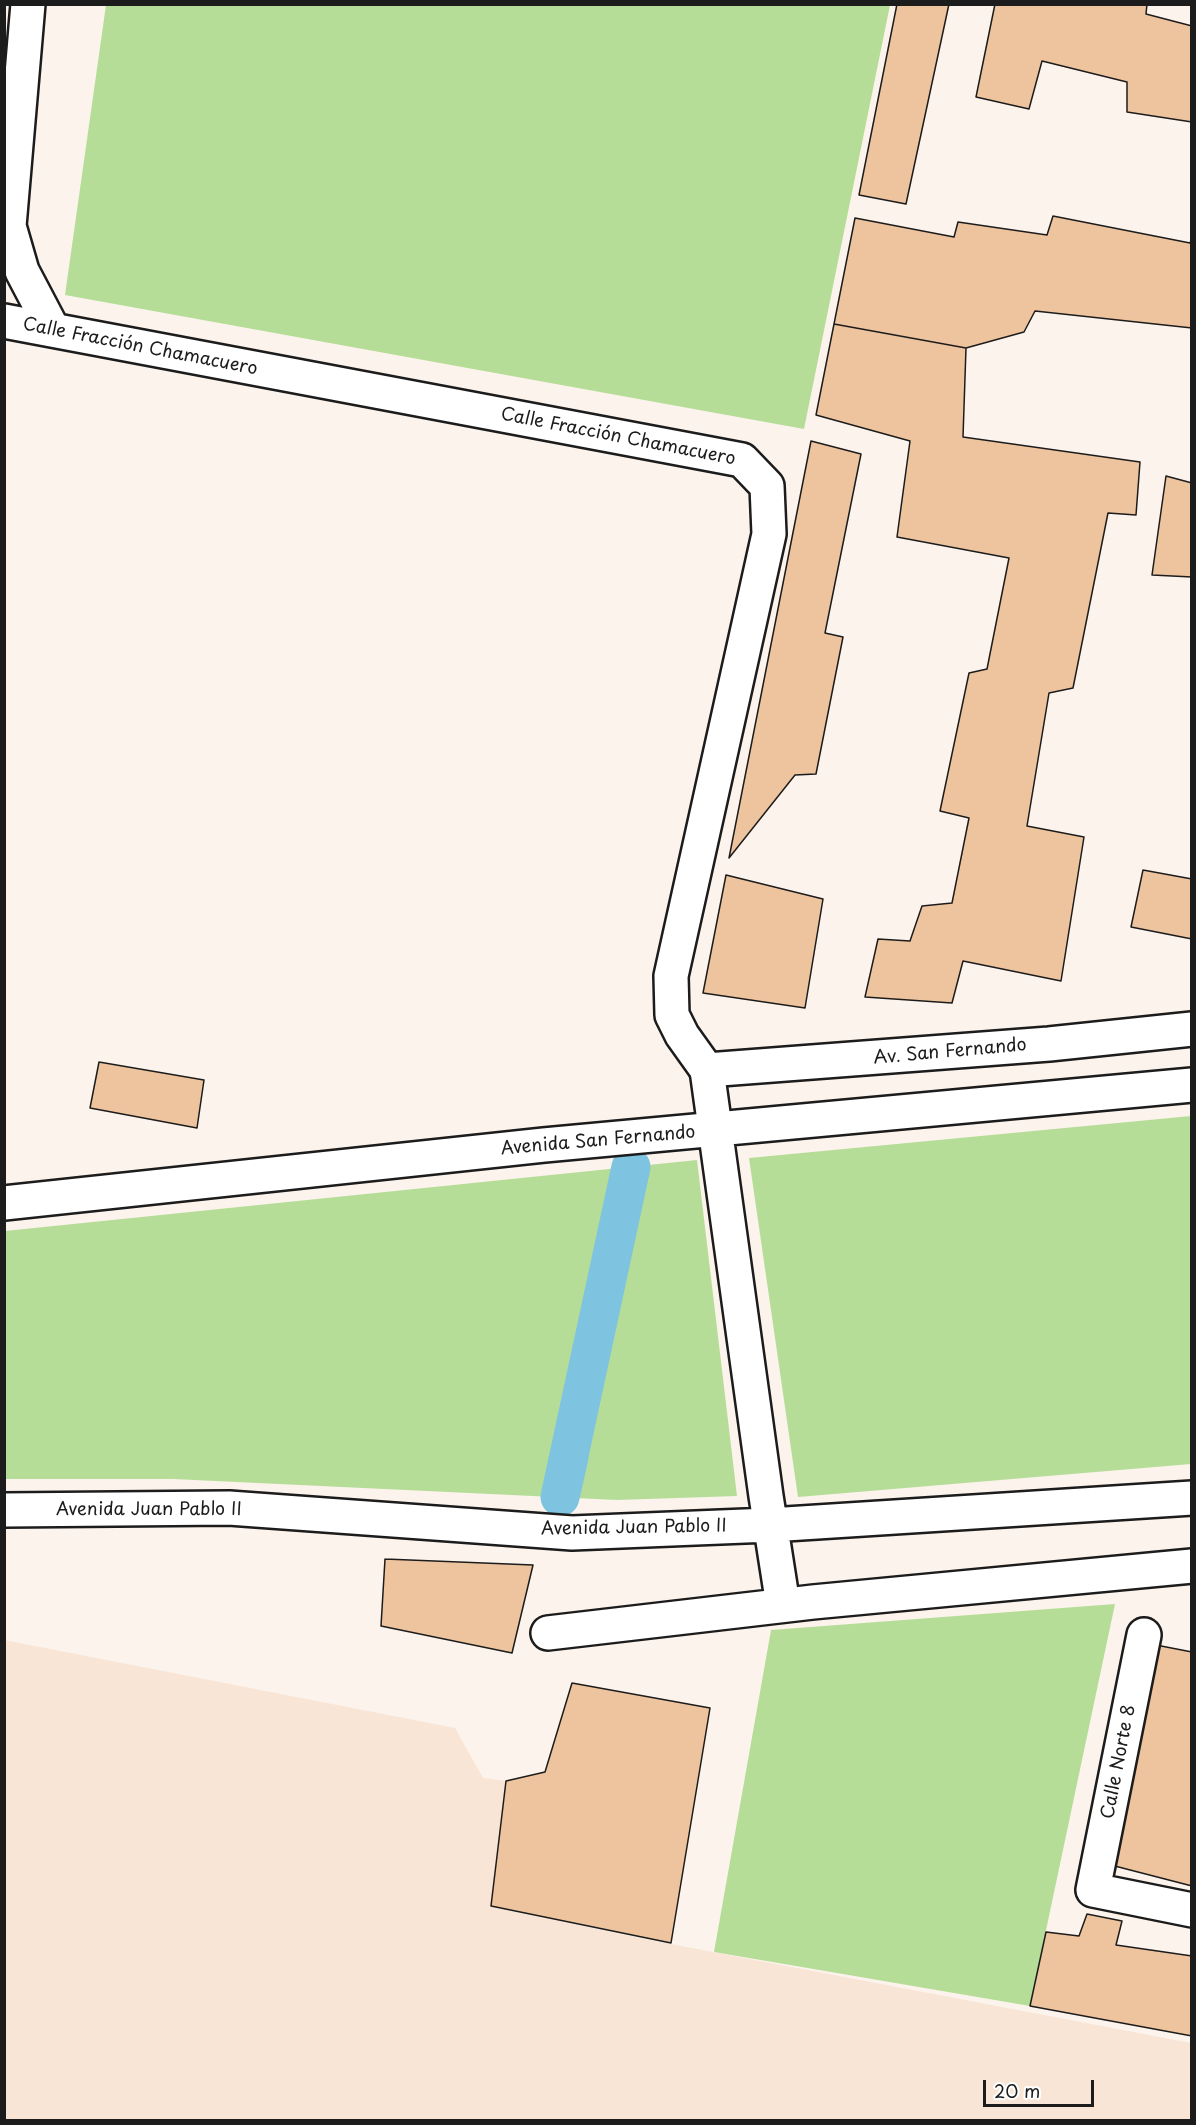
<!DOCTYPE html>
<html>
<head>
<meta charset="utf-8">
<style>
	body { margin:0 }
	#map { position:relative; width:1196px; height:2125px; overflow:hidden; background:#fcf3ec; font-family:"Playpen Sans",sans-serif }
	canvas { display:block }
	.frame { position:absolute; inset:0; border:6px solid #1c1c1c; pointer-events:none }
	.scale { position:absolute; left:983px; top:2080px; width:111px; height:27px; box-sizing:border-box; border:3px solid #1c1c1c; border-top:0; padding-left:8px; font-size:18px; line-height:21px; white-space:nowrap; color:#1c1c1c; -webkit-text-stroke:4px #fff; paint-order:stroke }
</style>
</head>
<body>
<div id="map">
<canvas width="1196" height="2125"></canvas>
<div class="frame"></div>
<div class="scale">20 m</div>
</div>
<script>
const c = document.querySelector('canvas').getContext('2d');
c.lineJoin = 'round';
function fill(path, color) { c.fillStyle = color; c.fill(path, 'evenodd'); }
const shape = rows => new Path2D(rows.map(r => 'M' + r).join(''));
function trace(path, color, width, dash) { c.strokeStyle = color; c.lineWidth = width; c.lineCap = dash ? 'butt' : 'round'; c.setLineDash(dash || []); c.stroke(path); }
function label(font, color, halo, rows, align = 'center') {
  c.font = font + ' "Playpen Sans",sans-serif'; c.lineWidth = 6; c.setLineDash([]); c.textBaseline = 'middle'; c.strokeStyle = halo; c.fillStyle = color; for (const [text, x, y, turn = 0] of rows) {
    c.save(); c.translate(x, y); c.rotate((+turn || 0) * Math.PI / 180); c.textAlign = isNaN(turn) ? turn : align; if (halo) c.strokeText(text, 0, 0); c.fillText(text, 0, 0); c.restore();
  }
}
fill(shape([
	[4,1640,455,1728,483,1778,506,1781,491,1907,655,1941,1191,2043,1191,2120,5,2120]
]), '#f8e5d5');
fill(shape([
	[106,5,890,5,804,429,65,295],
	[1191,1116,1191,1464,798,1497,749,1158],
	[697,1160,737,1496,617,1500,173,1479,5,1479,5,1231],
	[1115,1604,1030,2006,714,1952,771,1630]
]), '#b6dd98');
trace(shape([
	[569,1457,560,1497,631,1167]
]), '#7ec3df', 39);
const building = shape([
	[897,4,949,4,906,204,859,195,897,4],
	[995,4,1147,4,1146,14,1192,26,1192,122,1127,112,1127,82,1042,61,1029,109,976,97,995,4],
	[1053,216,1190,243,1192,238,1192,328,1035,311,1024,332,966,348,834,324,855,218,954,237,958,222,1047,235,1053,216],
	[834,324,966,348,963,437,1140,462,1136,515,1108,513,1073,688,1049,693,1027,826,1084,837,1061,981,963,961,952,1003,865,997,878,939,910,941,922,906,952,903,969,818,940,811,969,673,987,669,1009,558,897,537,910,441,816,415,834,324],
	[811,441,861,454,825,633,843,637,816,774,795,775,729,858,811,441],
	[1166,476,1192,483,1192,577,1152,575,1166,476],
	[1143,870,1192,879,1192,939,1131,927,1143,870],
	[726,875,823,899,805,1008,703,993,726,875],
	[99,1062,204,1080,197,1128,90,1108,99,1062],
	[385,1559,533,1565,512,1653,381,1626,385,1559],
	[1156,1645,1192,1652,1192,1886,1107,1864,1156,1645],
	[572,1683,710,1708,671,1943,491,1906,506,1781,545,1772,572,1683],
	[1087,1914,1122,1921,1116,1945,1192,1956,1192,2036,1030,2006,1046,1932,1079,1936,1087,1914]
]);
fill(building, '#eec49e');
trace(building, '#1c1c1c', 1.5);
const street = shape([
	[28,4,9,226,22,271,53,330],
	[4,321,742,460,767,486,769,534,671,976,672,1015,682,1035,707,1070],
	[1144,1635,1093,1890,1192,1910]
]);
const secondary = shape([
	[4,1203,544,1145,1192,1085],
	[4,1510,229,1508,572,1533,770,1525,1192,1498],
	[783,1605,766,1496,707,1070,1049,1044,1192,1029],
	[548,1633,813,1602,1192,1566]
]);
trace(street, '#1c1c1c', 38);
trace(secondary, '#1c1c1c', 38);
trace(street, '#fff', 33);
trace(secondary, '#fff', 33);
label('18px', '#1c1c1c', '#fff', [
	["Calle Fracción Chamacuero",140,347,11],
	["Calle Fracción Chamacuero",618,437,11],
	["Av. San Fernando",950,1052,-5],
	["Avenida San Fernando",598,1141,-5],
	["Avenida Juan Pablo II",149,1510],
	["Avenida Juan Pablo II",634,1528,-1],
	["Calle Norte 8",1119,1762,-79]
]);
</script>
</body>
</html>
